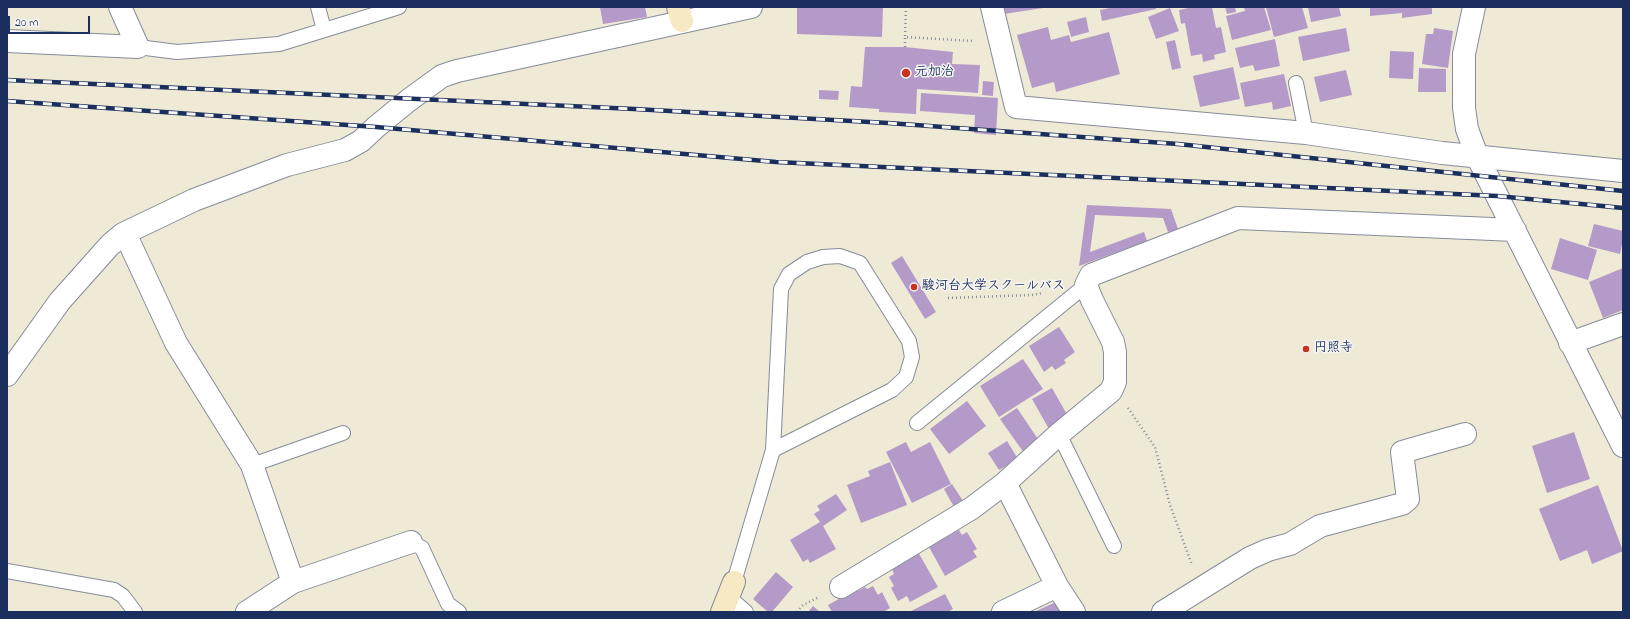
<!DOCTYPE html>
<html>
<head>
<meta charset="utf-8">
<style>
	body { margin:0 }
	#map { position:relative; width:1630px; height:619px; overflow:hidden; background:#efead5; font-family:"Indie Flower",sans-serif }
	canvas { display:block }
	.frame { position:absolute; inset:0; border:8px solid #1b2f5e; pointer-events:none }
	.scale { position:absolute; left:8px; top:16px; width:82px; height:18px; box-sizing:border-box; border:2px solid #1b2f5e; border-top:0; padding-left:5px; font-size:12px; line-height:14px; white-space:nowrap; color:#1b2f5e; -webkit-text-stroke:3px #f6f6f2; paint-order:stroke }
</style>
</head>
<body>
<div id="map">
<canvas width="1630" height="619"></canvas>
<div class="frame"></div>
<div class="scale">20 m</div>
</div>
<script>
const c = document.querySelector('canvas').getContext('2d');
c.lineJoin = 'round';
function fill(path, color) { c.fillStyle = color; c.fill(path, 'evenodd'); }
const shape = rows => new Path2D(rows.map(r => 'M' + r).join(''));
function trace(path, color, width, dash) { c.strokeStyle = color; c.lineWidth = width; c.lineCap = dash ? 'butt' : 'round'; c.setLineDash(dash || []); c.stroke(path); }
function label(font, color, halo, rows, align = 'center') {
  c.font = font + ' "Indie Flower","Klee One",sans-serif'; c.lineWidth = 3; c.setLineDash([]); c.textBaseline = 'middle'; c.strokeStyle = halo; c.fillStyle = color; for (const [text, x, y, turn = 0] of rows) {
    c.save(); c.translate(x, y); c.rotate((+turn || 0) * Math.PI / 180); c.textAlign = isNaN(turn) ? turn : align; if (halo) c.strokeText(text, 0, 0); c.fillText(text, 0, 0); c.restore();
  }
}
fill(shape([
	[600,7,645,7,647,17,603,24],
	[797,7,883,7,882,37,797,34],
	[1002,7,1043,7,1043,8,1004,14],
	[1115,7,1156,7,1156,9,1102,21,1100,10],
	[1193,7,1212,7,1216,28,1221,27,1226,52,1214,55,1215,59,1203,62,1202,54,1191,56,1185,23,1181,24,1179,10],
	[1225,7,1235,7,1236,12,1227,14],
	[1244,7,1264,7,1271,30,1232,40,1226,16,1245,11],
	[1266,7,1302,7,1308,28,1274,37],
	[1308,7,1339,7,1341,16,1311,22],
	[1370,7,1432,7,1432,14,1402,18,1402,13,1370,16],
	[1170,8,1179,31,1156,39,1148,17],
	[1086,17,1089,32,1071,37,1067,22],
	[1048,27,1051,40,1069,35,1071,42,1109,32,1120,74,1056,92,1054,82,1032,88,1017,35],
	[1346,28,1350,51,1303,61,1298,37],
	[1434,28,1453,31,1448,68,1422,64,1426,34,1433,34],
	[1275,39,1280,66,1255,71,1253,65,1240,68,1235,48],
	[1175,40,1181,68,1172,70,1166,42],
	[865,47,905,47,953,52,952,64,980,65,978,93,917,89,916,114,879,112,879,109,849,107,851,86,862,87],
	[1390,51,1414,52,1413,79,1389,78],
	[1233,67,1240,99,1200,107,1193,76],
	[1419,68,1446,69,1446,92,1418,92],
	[1346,70,1352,95,1320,102,1314,77],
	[1284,74,1291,106,1273,110,1272,102,1245,107,1240,83],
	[983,81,994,82,993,96,982,95],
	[819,90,839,91,838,100,819,99],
	[921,93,998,98,996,135,974,133,975,115,920,111],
	[1087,205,1171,209,1178,229,1168,232,1163,218,1095,215,1090,252,1144,232,1147,241,1079,266],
	[1594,224,1623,231,1623,240,1620,254,1588,246],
	[1560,238,1597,250,1588,280,1551,269],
	[902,256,936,312,925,319,891,263],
	[1623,268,1623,310,1603,318,1589,282],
	[1059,327,1075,352,1064,360,1066,363,1055,370,1052,366,1044,372,1029,346],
	[1023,359,1043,389,999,417,980,386],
	[1052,388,1069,418,1049,429,1032,399],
	[967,401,986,426,949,454,930,429],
	[1017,408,1040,442,1024,453,1000,419],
	[1574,432,1590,479,1547,493,1532,446],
	[1007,441,1018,459,999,470,988,453],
	[906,442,911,452,930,442,951,484,912,503,886,452],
	[890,462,907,505,861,523,847,485,870,476,868,471],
	[952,484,963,501,954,507,944,489],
	[1598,485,1623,551,1592,564,1587,550,1560,561,1539,509],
	[836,494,847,510,823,526,836,549,810,563,808,559,803,562,790,540,820,522,814,514,820,510,817,506],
	[959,530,962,535,967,532,977,549,973,551,977,557,945,576,929,547],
	[918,552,938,587,910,602,907,596,898,601,891,588,894,586,889,577,894,574,891,567],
	[776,572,793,587,772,612,768,612,753,599],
	[873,586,878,595,882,592,890,608,883,612,832,612,828,605,857,589,858,591,865,587,867,589],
	[945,594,953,609,947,612,909,612],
	[1056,602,1061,612,1034,612],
	[813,606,820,612,808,612]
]), '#b49ac8');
const lane = shape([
	[318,7,324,30],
	[138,47,177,52,279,44,399,7],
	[1296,83,1306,133],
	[917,423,1086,285],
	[1059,434,1114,546],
	[252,465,343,433],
	[411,542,422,548,448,604,459,612],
	[7,571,114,590,123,596,135,612],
	[734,582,773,450,781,289,789,274,807,262,823,257,840,256,860,263,909,341,912,357,906,377,892,390,773,450],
	[729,597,746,612]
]);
const street = shape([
	[992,7,1016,107,1306,133,1442,153,1623,171],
	[1474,7,1464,54,1464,108,1467,129,1477,156,1623,446],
	[7,41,138,47,120,7],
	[123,234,130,244,176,343,252,465,293,582],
	[1570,343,1623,324],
	[7,375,60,301,110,245,123,234,194,200,287,165,345,150,361,141,376,127,409,100,442,76,457,71,751,7],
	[1057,586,1074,612],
	[841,587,972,508,1005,483,1059,434,1111,391,1115,382,1115,352,1113,342,1092,300,1086,285,1091,275,1238,218,1515,230],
	[247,612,293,582,411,542],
	[1003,612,1057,586,1005,483],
	[1163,612,1250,558,1268,550,1290,544,1320,526,1402,504,1408,499,1402,452,1465,434]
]);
const secondary = shape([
	[678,7,682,21],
	[722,612,734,582]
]);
trace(lane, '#858c9a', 16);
trace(street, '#858c9a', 24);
trace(secondary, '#858c9a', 24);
trace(shape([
	[906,7,905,37,974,41],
	[905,47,905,37],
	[948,298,1032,295,1042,293],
	[1128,408,1155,447,1170,505,1192,565],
	[797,612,803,605,819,597]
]), '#858c9a', 2.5, [1, 3]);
trace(lane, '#fff', 14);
trace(street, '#fff', 22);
trace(secondary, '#f6e9c3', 22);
const rail = shape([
	[7,80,634,109,888,123,1178,144,1623,191],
	[7,101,376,127,776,162,1497,196,1623,208]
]);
trace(rail, '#1b2f5e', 4.5);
trace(rail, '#f6f6f2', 3, [9]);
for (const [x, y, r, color] of [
	[906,73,5,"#c8321e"],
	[914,287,4,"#c8321e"],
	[1306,349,4,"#c8321e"]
]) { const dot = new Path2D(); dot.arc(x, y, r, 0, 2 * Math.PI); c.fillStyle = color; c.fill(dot); trace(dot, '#f6f6f2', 1.5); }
label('bold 13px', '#1b2f5e', '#f6f6f2', [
	["元加治",915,73],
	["駿河台大学スクールバス",922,287],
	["円照寺",1314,349]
], 'left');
</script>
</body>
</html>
